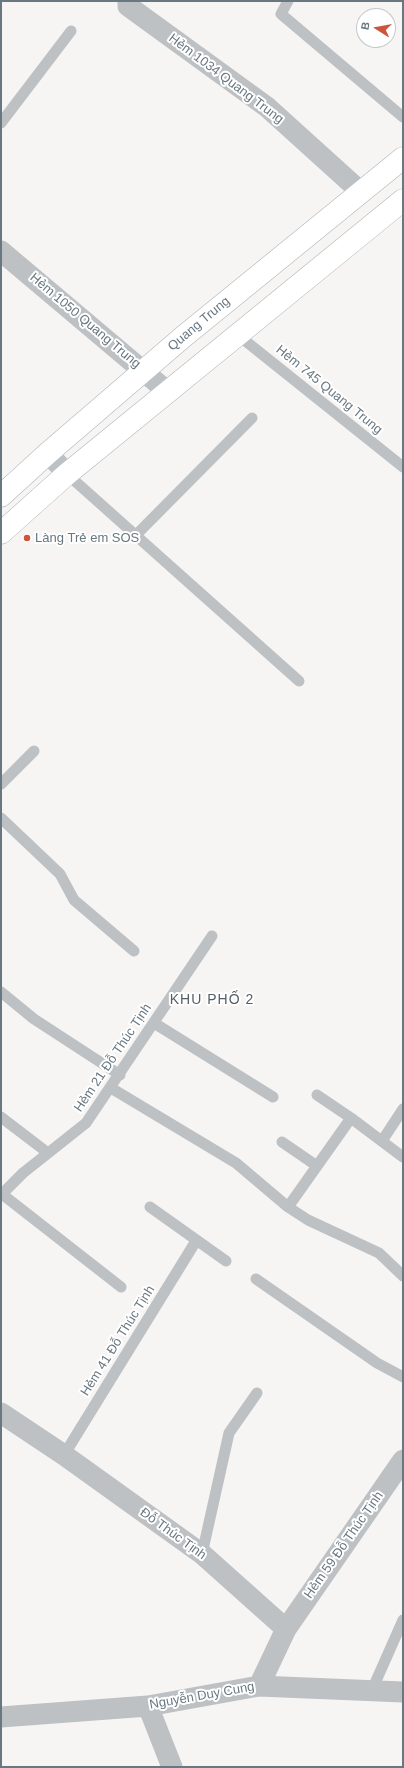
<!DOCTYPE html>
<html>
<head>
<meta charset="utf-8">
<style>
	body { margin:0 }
	#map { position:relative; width:404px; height:1768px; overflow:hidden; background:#f6f5f3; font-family:Arial,sans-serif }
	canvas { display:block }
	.frame { position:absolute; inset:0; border:2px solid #687780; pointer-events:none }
	.north { position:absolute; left:356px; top:8px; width:40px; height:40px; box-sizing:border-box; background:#fff; border:1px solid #c3c9cc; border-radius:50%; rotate:281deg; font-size:11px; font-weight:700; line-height:16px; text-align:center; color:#687780 }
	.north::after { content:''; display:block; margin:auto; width:14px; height:18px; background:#cd553c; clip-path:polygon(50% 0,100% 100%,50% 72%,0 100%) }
</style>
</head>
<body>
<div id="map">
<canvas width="404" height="1768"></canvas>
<div class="frame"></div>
<div class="north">B</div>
</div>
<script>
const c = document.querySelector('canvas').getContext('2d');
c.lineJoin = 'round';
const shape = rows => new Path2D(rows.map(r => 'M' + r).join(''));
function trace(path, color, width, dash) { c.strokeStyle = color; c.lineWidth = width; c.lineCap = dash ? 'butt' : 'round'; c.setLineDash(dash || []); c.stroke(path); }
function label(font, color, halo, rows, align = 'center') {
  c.font = font + ' Arial,sans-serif'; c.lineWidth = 4; c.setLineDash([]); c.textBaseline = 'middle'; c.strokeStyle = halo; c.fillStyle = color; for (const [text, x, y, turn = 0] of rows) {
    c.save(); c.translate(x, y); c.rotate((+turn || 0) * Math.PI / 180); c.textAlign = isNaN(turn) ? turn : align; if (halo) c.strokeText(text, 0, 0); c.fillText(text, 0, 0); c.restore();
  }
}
const primary = shape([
	[1,496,48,453,183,337,403,158],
	[1,533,67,474,403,200]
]);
trace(primary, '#b1b5b8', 23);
trace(shape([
	[288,1,281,14,403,117],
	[1,123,71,31],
	[238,335,403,467],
	[67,474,299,681],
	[136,535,252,418],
	[1,784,34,751],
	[1,818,60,874,74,900,134,951],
	[1,992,34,1019,120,1075],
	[154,1023,273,1097],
	[111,1088,236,1163,288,1207,308,1220,379,1253,403,1276],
	[317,1095,351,1118,403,1157],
	[1,1117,48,1153],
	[382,1141,403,1109],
	[282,1142,317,1166],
	[2,1194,121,1287],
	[1,1195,23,1173,86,1123,212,936],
	[150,1207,226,1261],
	[288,1207,351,1118],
	[256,1279,377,1363,403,1377],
	[64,1455,196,1241],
	[202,1554,229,1433,257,1393],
	[372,1690,403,1620]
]), '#bdc1c4', 11);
trace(shape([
	[128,1,128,6,267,107,361,192],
	[1,251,168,392],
	[48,453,67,474],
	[1,1413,64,1455,202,1554,286,1629,259,1686],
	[286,1629,403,1460],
	[148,1706,172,1767],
	[1,1717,148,1706,259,1686,403,1692]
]), '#bdc1c4', 21);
trace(primary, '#fff', 22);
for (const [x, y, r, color] of [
	[27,538,4,"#cd553c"]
]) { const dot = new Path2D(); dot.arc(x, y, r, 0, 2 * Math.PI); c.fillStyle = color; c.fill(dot); trace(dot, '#fff', 1.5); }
label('13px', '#687780', '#fff', [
	["Hẻm 1034 Quang Trung",226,79,37],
	["Hẻm 1050 Quang Trung",85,321,40],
	["Quang Trung",199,324,-40],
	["Hẻm 745 Quang Trung",329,390,39],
	["Hẻm 21 Đỗ Thúc Tịnh",113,1058,-56],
	["Hẻm 41 Đỗ Thúc Tịnh",118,1341,-58],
	["Đỗ Thúc Tịnh",173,1534,36],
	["Hẻm 59 Đỗ Thúc Tịnh",344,1545,-55],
	["Nguyễn Duy Cung",202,1696,-10]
]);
label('13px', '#687780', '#fff', [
	["Làng Trẻ em SOS",35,538]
], 'left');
c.letterSpacing = '1px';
label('14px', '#556066', '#fff', [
	["KHU PHỐ 2",212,1000]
]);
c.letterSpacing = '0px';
</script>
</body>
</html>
